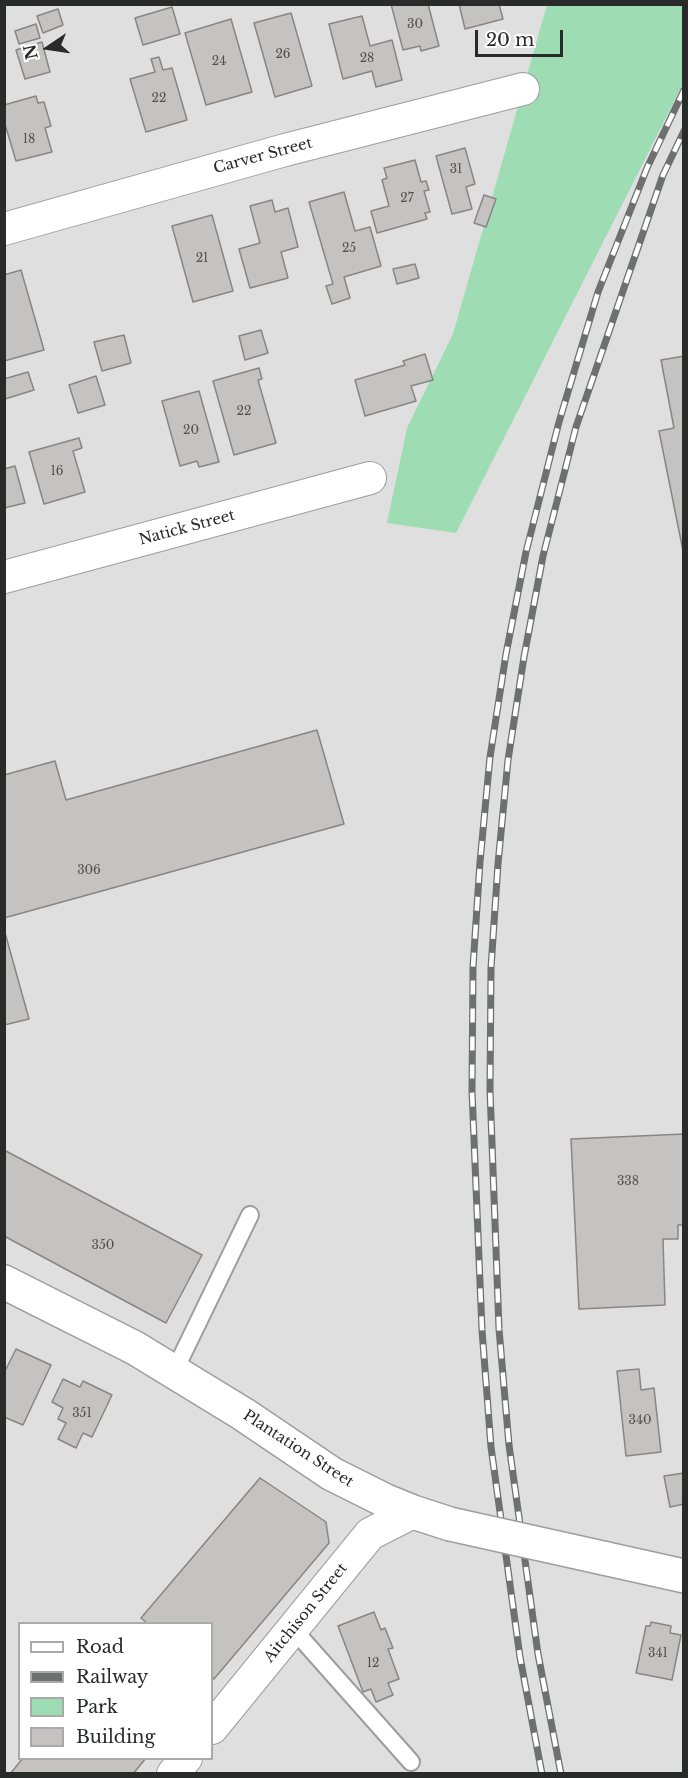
<!DOCTYPE html>
<html>
<head>
<meta charset="utf-8">
<style>
	body { margin:0 }
	#map { position:relative; width:688px; height:1778px; overflow:hidden; background:#dfdfe0; font-family:"Libre Baskerville",serif }
	canvas { display:block }
	.frame { position:absolute; inset:0; border:6px solid #292a2a; pointer-events:none }
	.legend { position:absolute; left:18px; top:1622px; width:195px; height:138px; box-sizing:border-box; background:#fff; border:2px solid #a9aaaa; margin:0; padding:8px 10px; list-style:none; font-size:18px; color:#292a2a }
	.legend li { display:flex; align-items:center; gap:12px; height:30px }
	.legend b { width:30px; border:2px solid #a9aaaa }
	.north { position:absolute; left:18px; top:18px; width:60px; height:60px; -webkit-text-stroke:4px #fff; paint-order:stroke; rotate:257deg; font-size:16px; font-weight:700; line-height:24px; text-align:center; color:#292a2a }
	.north::after { content:''; display:block; margin:auto; width:21px; height:27px; background:#292a2a; clip-path:polygon(50% 0,100% 100%,50% 72%,0 100%) }
	.scale { position:absolute; left:475px; top:30px; width:88px; height:27px; box-sizing:border-box; border:3px solid #292a2a; border-top:0; padding-left:8px; font-size:18px; line-height:21px; white-space:nowrap; color:#292a2a; -webkit-text-stroke:4px #fff; paint-order:stroke }
</style>
</head>
<body>
<div id="map">
<canvas width="688" height="1778"></canvas>
<div class="frame"></div>
<ul class="legend">
<li><b style="height:8px;background:#fff"></b>Road</li>
<li><b style="height:8px;background:#6e6f6f"></b>Railway</li>
<li><b style="height:16px;background:#9edcb4"></b>Park</li>
<li><b style="height:16px;background:#c4c3c2"></b>Building</li>
</ul>
<div class="north">N</div>
<div class="scale">20 m</div>
</div>
<script>
const c = document.querySelector('canvas').getContext('2d');
c.lineJoin = 'round';
function fill(path, color) { c.fillStyle = color; c.fill(path, 'evenodd'); }
const shape = rows => new Path2D(rows.map(r => 'M' + r).join(''));
function trace(path, color, width, dash) { c.strokeStyle = color; c.lineWidth = width; c.lineCap = dash ? 'butt' : 'round'; c.setLineDash(dash || []); c.stroke(path); }
function label(font, color, halo, rows, align = 'center') {
  c.font = font + ' "Libre Baskerville",serif'; c.lineWidth = 6; c.setLineDash([]); c.textBaseline = 'middle'; c.strokeStyle = halo; c.fillStyle = color; for (const [text, x, y, turn = 0] of rows) {
    c.save(); c.translate(x, y); c.rotate((+turn || 0) * Math.PI / 180); c.textAlign = isNaN(turn) ? turn : align; if (halo) c.strokeText(text, 0, 0); c.fillText(text, 0, 0); c.restore();
  }
}
fill(shape([
	[547,5,683,5,683,84,456,533,387,523,407,428,453,334]
]), '#9edcb4');
const building = shape([
	[391,4,428,4,439,46,421,51,420,46,403,50,391,4],
	[459,4,499,4,503,19,465,29,459,4],
	[172,7,180,34,143,45,135,18,172,7],
	[58,9,63,25,43,33,37,16,58,9],
	[291,13,312,86,275,97,254,23,291,13],
	[362,16,370,46,392,40,402,80,376,87,372,71,343,79,329,24,362,16],
	[231,19,252,92,206,105,185,33,231,19],
	[36,24,40,38,19,44,15,31,36,24],
	[42,42,50,72,25,79,16,50,42,42],
	[159,57,163,70,172,68,187,120,146,132,130,79,155,72,151,59,159,57],
	[36,96,38,103,44,102,51,126,45,128,52,152,16,161,4,121,4,105,36,96],
	[465,148,475,184,466,187,472,209,452,214,436,156,465,148],
	[415,160,421,182,426,181,429,190,424,191,430,212,425,213,427,219,377,233,371,211,389,206,382,180,387,178,384,168,415,160],
	[344,192,355,231,370,227,381,266,344,277,350,298,332,304,326,286,333,284,309,202,344,192],
	[484,195,496,199,486,227,474,223,484,195],
	[272,200,275,212,288,208,298,247,281,252,288,278,250,288,239,249,260,243,250,206,272,200],
	[212,215,233,291,193,302,172,226,212,215],
	[415,264,419,278,397,284,393,269,415,264],
	[21,270,44,350,4,361,4,275,21,270],
	[261,330,268,353,245,360,239,336,261,330],
	[124,335,131,363,102,371,94,342,124,335],
	[425,354,433,380,411,386,416,401,365,416,355,380,405,365,403,361,425,354],
	[684,356,684,556,659,431,674,428,661,360,684,356],
	[259,368,262,379,258,380,276,443,234,455,213,381,259,368],
	[28,372,34,390,5,399,4,379,28,372],
	[96,376,105,405,78,413,69,385,96,376],
	[199,391,219,462,199,467,197,461,180,466,162,401,199,391],
	[79,438,82,448,73,451,85,492,44,504,29,452,79,438],
	[15,466,25,503,4,508,4,469,15,466],
	[317,730,344,824,4,918,4,775,55,761,66,800,317,730],
	[4,929,29,1019,4,1025,4,929],
	[684,1134,684,1225,678,1225,678,1239,663,1239,665,1305,579,1309,571,1139,684,1134],
	[4,1150,202,1255,166,1323,4,1236,4,1150],
	[16,1349,51,1365,23,1425,4,1417,4,1373,16,1349],
	[639,1369,641,1390,654,1388,661,1452,626,1456,617,1371,639,1369],
	[63,1379,80,1387,83,1381,112,1395,92,1437,83,1433,76,1448,58,1439,66,1423,58,1419,63,1408,52,1402,63,1379],
	[684,1473,684,1504,670,1507,664,1476,684,1473],
	[260,1478,326,1522,329,1543,214,1679,212,1677,212,1624,148,1624,141,1618,260,1478],
	[374,1612,381,1630,385,1628,393,1648,388,1649,399,1679,388,1683,393,1695,376,1702,371,1689,363,1692,338,1626,374,1612],
	[651,1622,671,1626,670,1633,681,1635,672,1680,636,1673,646,1626,650,1626,651,1622],
	[23,1758,146,1758,133,1774,10,1774,23,1758]
]);
fill(building, '#c4c3c2');
trace(building, '#878585', 1.5);
const lane = shape([
	[174,1372,250,1215],
	[293,1629,411,1762]
]);
const street = shape([
	[4,229,285,150,523,89],
	[4,577,370,478],
	[212,1728,370,1534,413,1512],
	[173,1774,186,1758]
]);
const secondary = shape([
	[4,1282,135,1348,243,1414,332,1474,386,1501,413,1512,450,1524],
	[603,1558,684,1576]
]);
trace(lane, '#9d9d9e', 20);
trace(street, '#9d9d9e', 34);
trace(secondary, '#9d9d9e', 36);
trace(lane, '#fff', 16);
trace(street, '#fff', 32);
trace(secondary, '#fff', 33);
const rail = shape([
	[542,1774,520,1657,491,1447,482,1330,472,1091,473,967,480,862,490,757,506,654,526,552,559,422,598,292,647,168,684,90],
	[561,1774,538,1654,509,1445,499,1329,490,1090,491,968,498,864,508,760,524,657,543,556,576,427,663,175,684,131]
]);
trace(rail, '#6e6f6f', 7);
trace(rail, '#fff', 4.5, [14]);
const secondaryBridge = shape([
	[450,1524,603,1558]
]);
trace(secondaryBridge, '#9d9d9e', 36, []);
trace(secondaryBridge, '#fff', 33);
label('12px', '#505050', null, [
	["30",415,25],
	["26",283,55],
	["28",367,59],
	["24",219,62],
	["22",159,99],
	["18",29,140],
	["31",456,170],
	["27",407,199],
	["25",349,249],
	["21",202,259],
	["22",244,412],
	["20",191,431],
	["16",57,472],
	["306",89,871],
	["338",628,1182],
	["350",103,1246],
	["351",82,1414],
	["340",640,1421],
	["341",658,1654],
	["12",373,1664]
]);
label('15px', '#292a2a', '#fff', [
	["Carver Street",263,156,-15],
	["Natick Street",187,528,-15],
	["Plantation Street",298,1449,33],
	["Aitchison Street",306,1613,-51]
]);
</script>
</body>
</html>
